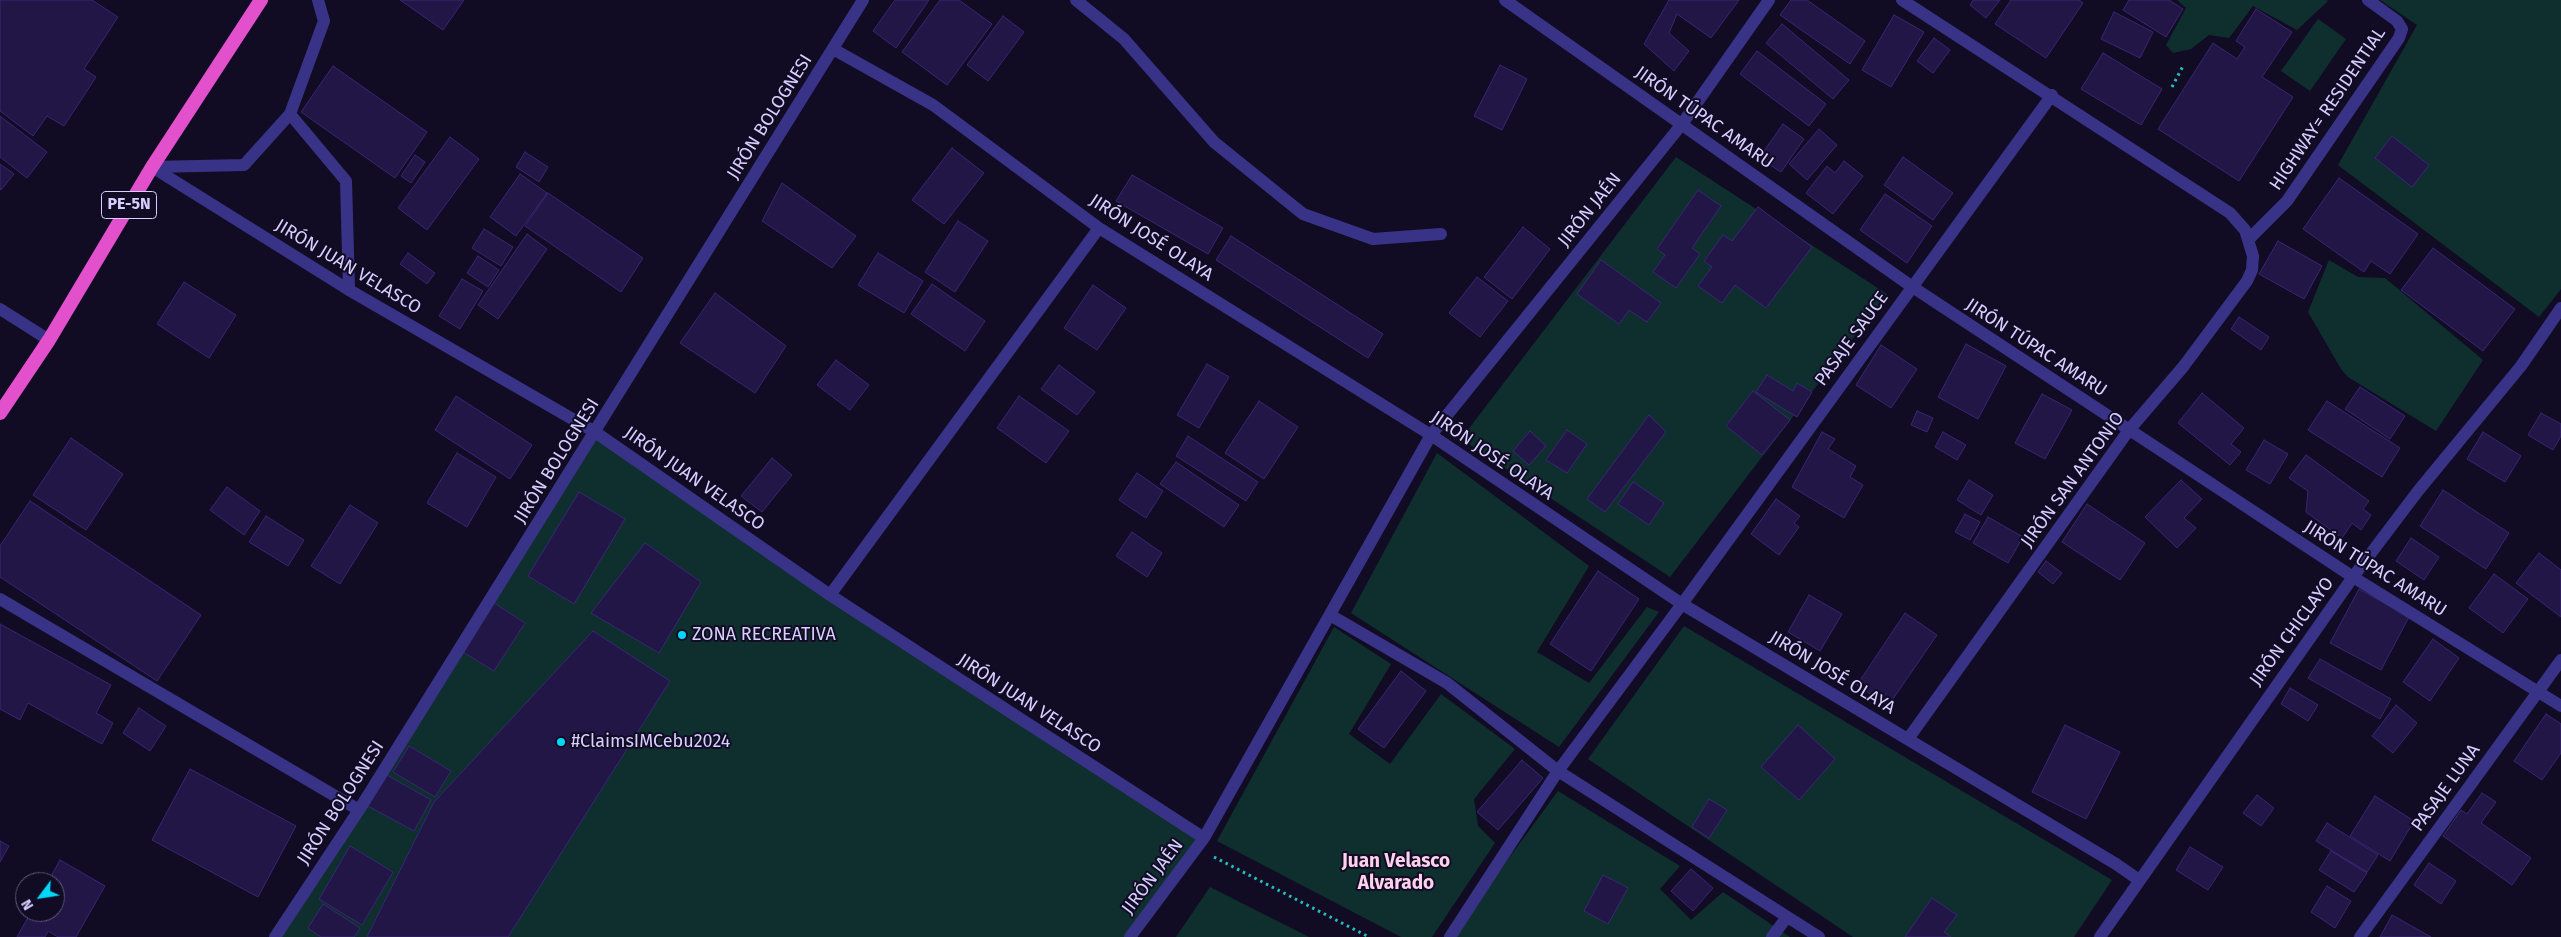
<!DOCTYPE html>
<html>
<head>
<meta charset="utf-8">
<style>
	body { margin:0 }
	#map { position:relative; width:2561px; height:937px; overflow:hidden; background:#110c24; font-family:"Fira Sans",sans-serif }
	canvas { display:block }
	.north { position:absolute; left:15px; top:872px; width:50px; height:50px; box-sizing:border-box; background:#110c24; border:1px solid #605a7c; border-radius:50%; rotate:239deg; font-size:14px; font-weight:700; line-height:20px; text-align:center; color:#d7cfff }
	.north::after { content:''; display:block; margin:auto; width:18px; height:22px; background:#00d8fa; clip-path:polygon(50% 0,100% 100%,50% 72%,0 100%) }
</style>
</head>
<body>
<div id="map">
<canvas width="2561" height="937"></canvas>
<div class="north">N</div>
</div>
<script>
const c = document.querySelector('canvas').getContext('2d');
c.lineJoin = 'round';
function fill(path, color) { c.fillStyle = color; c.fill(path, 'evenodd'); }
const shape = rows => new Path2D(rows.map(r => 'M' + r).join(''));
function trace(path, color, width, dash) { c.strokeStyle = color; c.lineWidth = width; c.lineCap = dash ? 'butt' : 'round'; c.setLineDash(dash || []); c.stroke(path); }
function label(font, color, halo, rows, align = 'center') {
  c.font = font + ' "Fira Sans",sans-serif'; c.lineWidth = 4; c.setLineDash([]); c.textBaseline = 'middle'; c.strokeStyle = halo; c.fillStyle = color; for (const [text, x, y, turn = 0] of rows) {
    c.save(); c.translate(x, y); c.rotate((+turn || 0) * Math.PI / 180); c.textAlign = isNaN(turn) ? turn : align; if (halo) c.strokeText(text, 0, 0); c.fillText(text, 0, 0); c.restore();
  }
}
fill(shape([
	[2177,0,2326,0,2328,1,2297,30,2253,6,2229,38,2209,35,2191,49,2173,53,2166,45,2186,8],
	[2380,0,2561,0,2561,289,2539,317,2338,165,2417,25],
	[2318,19,2346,39,2310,91,2281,71],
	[1676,157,1887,294,1670,577,1461,439],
	[2329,260,2358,277,2385,278,2483,360,2436,431,2348,377,2341,369,2308,312],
	[595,432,1204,838,1130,937,270,937],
	[1437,453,1589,566,1537,652,1589,683,1647,607,1659,612,1559,747,1351,613],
	[1684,626,2112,880,2074,937,1853,937,1588,759],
	[1334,627,1391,664,1349,734,1390,764,1441,694,1515,749,1474,799,1478,826,1495,843,1432,937,1401,937,1217,841],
	[1558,791,1680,866,1660,889,1691,920,1723,892,1790,937,1451,937],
	[1210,887,1309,937,1176,937]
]), '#0f2f2f');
const building = shape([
	[0,0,92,0,118,17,84,69,96,77,64,126,47,116,33,136,0,111,0,0],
	[400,0,464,0,443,30,400,0],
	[895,0,929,0,896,48,873,31,895,0],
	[940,0,959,0,992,24,947,85,902,52,940,0],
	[1669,0,1739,0,1711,38,1677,14,1669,33,1689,51,1674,71,1644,44,1669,0],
	[1791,0,1807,0,1865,41,1850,64,1780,15,1791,0],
	[1973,0,2000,0,1986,18,1970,5,1973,0],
	[2011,0,2079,0,2083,3,2046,58,1995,24,2011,0],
	[2129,0,2169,0,2183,9,2166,37,2123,10,2129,0],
	[2256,9,2292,32,2262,77,2293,97,2239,181,2158,129,2213,43,2237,59,2245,47,2236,41,2256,9],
	[2114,12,2153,32,2140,58,2101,39,2114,12],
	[1894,15,1924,32,1891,87,1862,70,1894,15],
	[1003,16,1024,32,988,81,967,65,1003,16],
	[1782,24,1849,80,1833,99,1766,43,1782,24],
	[1934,38,1950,50,1933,73,1917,61,1934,38],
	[1757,51,1826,104,1809,126,1740,74,1757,51],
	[2103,53,2162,89,2141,125,2081,89,2103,53],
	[1500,65,1527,79,1502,130,1474,116,1500,65],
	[333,66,427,132,395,178,301,112,333,66],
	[0,116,47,152,27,178,0,157,0,116],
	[1783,124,1804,139,1781,172,1759,158,1783,124],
	[1819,129,1837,145,1807,180,1789,164,1819,129],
	[2392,136,2429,165,2412,187,2375,158,2392,136],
	[450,137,479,159,427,230,398,208,450,137],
	[952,148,984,173,944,224,912,200,952,148],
	[525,152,548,167,539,182,516,167,525,152],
	[415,155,425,162,411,183,401,176,415,155],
	[1903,157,1953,193,1933,220,1884,185,1903,157],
	[1844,161,1863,176,1833,214,1806,193,1827,166,1835,173,1844,161],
	[0,164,14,174,1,190,0,189,0,164],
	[520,174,547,193,516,236,490,217,520,174],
	[1132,175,1223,228,1208,254,1116,201,1132,175],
	[2339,178,2418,234,2390,274,2371,261,2364,272,2303,229,2339,178],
	[782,183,856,236,832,268,762,221,782,183],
	[1698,190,1721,206,1692,248,1700,254,1676,288,1653,272,1665,255,1657,249,1698,190],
	[548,193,643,258,621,292,525,226,548,193],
	[1885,194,1932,226,1907,263,1860,230,1885,194],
	[1758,207,1812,247,1766,308,1735,285,1722,303,1698,286,1712,267,1704,261,1723,235,1732,241,1758,207],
	[958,221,988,241,955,292,925,272,958,221],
	[1523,227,1550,249,1512,299,1484,277,1523,227],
	[484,229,513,247,501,266,472,248,484,229],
	[527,234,547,249,498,319,478,305,527,234],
	[1231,236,1383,334,1368,358,1216,260,1231,236],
	[2278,241,2322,266,2304,299,2259,274,2278,241],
	[2433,248,2515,309,2483,351,2401,290,2433,248],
	[408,253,435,273,427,284,400,264,408,253],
	[878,253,923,281,904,313,858,285,878,253],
	[478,256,499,270,488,287,467,273,478,256],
	[1601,260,1661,303,1647,322,1629,310,1619,324,1577,294,1601,260],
	[1477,277,1508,301,1480,337,1449,313,1477,277],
	[462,279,483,291,460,329,439,316,462,279],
	[184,282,236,315,209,358,157,324,184,282],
	[932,284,985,321,965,351,911,314,932,284],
	[1093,285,1126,308,1097,350,1064,328,1093,285],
	[715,293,786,346,755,393,680,343,715,293],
	[2239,317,2269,337,2261,350,2231,329,2239,317],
	[1966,344,2006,366,1978,419,1938,397,1966,344],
	[1881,345,1917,369,1891,408,1856,385,1881,345],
	[836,360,869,385,850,410,817,385,836,360],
	[1207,364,1229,377,1199,428,1177,415,1207,364],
	[1059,365,1095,392,1077,415,1041,389,1059,365],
	[1767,375,1793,391,1797,383,1812,392,1797,417,1756,392,1767,375],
	[2360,387,2405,416,2390,439,2345,409,2360,387],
	[1753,391,1790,420,1762,455,1726,426,1753,391],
	[2202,393,2244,428,2231,444,2241,452,2230,465,2178,423,2202,393],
	[2042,394,2072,410,2045,459,2015,443,2042,394],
	[456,396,532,445,510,479,435,430,456,396],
	[1019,396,1069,431,1046,463,997,428,1019,396],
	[1259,401,1298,427,1264,479,1225,453,1259,401],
	[2327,401,2400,448,2382,477,2308,430,2327,401],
	[1917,411,1933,418,1927,432,1911,425,1917,411],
	[2541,413,2561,424,2561,436,2553,450,2528,435,2541,413],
	[1649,415,1666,432,1605,512,1587,499,1649,415],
	[1567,430,1587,444,1567,473,1546,460,1567,430],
	[1530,431,1546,446,1529,465,1513,451,1530,431],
	[1822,432,1835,439,1828,449,1856,466,1850,477,1863,485,1844,518,1792,487,1822,432],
	[1943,432,1966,445,1957,460,1935,447,1943,432],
	[2483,432,2521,456,2505,482,2467,459,2483,432],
	[1188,436,1258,482,1246,501,1176,456,1188,436],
	[71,438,123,474,86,530,33,495,71,438],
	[2264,440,2288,454,2270,484,2246,470,2264,440],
	[457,453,496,477,467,527,427,503,457,453],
	[2306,455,2369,501,2363,509,2371,515,2361,530,2352,523,2342,538,2306,512,2308,491,2289,478,2306,455],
	[772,458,792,475,762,512,741,496,772,458],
	[1176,462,1239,505,1224,527,1160,484,1176,462],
	[1137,473,1163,491,1146,518,1119,500,1137,473],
	[1969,480,1993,495,1981,515,1957,500,1969,480],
	[2181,480,2202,499,2184,518,2196,528,2177,548,2145,517,2181,480],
	[1633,482,1664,503,1649,525,1618,504,1633,482],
	[227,487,260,511,244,535,210,510,227,487],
	[2443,490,2509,533,2486,569,2420,526,2443,490],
	[579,492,625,519,574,604,528,576,579,492],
	[1776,499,1800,516,1794,523,1799,527,1779,555,1751,534,1776,499],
	[30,501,201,615,157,681,0,577,0,546,30,501],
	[2087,504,2145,543,2120,580,2062,542,2087,504],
	[350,505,378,523,340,584,311,566,350,505],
	[1965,514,1980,522,1970,540,1955,532,1965,514],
	[266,516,304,540,288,566,249,542,266,516],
	[1988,517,2023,537,2008,563,1973,543,1988,517],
	[1132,532,1162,553,1147,577,1116,556,1132,532],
	[2411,538,2439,557,2424,580,2396,561,2411,538],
	[645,543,701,582,659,653,591,613,645,543],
	[2539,553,2561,570,2561,617,2516,583,2539,553],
	[2046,561,2062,573,2053,584,2038,572,2046,561],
	[1598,571,1639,599,1591,671,1550,644,1598,571],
	[2494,574,2528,599,2503,633,2469,608,2494,574],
	[2359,589,2409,617,2381,670,2330,643,2359,589],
	[1809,595,1842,614,1820,651,1788,632,1809,595],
	[494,603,525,623,494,671,463,652,494,603],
	[1905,613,1937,635,1888,706,1857,685,1905,613],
	[0,624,111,685,96,713,113,723,102,744,28,703,20,720,0,709,0,624],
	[593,631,670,681,508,937,367,937,434,802,593,631],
	[2433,639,2459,658,2430,701,2403,682,2433,639],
	[2320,659,2391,699,2380,719,2308,678,2320,659],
	[1401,671,1426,691,1384,748,1358,729,1401,671],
	[2290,688,2318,705,2308,721,2281,704,2290,688],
	[2396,705,2417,723,2393,753,2372,736,2396,705],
	[139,708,166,726,150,751,123,733,139,708],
	[2546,714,2561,724,2561,753,2542,780,2514,761,2546,714],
	[1798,725,1835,759,1799,800,1761,767,1798,725],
	[2065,725,2120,752,2086,819,2032,792,2065,725],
	[409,746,451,771,435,797,393,772,409,746],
	[1522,760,1543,778,1498,830,1477,812,1522,760],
	[190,769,296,826,258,897,152,840,190,769],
	[385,774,431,800,414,831,368,806,385,774],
	[2482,793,2496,802,2481,823,2531,858,2512,885,2443,836,2461,810,2467,814,2482,793],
	[2257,795,2274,808,2261,826,2243,813,2257,795],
	[2375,796,2414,821,2390,861,2350,836,2375,796],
	[1709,799,1727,810,1709,838,1692,827,1709,799],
	[2327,823,2378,855,2367,872,2316,841,2327,823],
	[0,841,9,846,0,862,0,841],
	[350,846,393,872,362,925,319,899,350,846],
	[2190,847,2223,867,2208,890,2176,870,2190,847],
	[2331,851,2367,873,2354,892,2319,870,2331,851],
	[60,860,105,886,76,937,58,937,48,931,45,937,17,937,31,912,55,912,55,882,48,882,60,860],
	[2429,863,2456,881,2441,904,2414,885,2429,863],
	[1691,869,1713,888,1693,911,1671,891,1691,869],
	[1603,875,1628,888,1608,924,1584,911,1603,875],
	[2327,886,2351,901,2335,928,2311,912,2327,886],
	[1932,898,1957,915,1944,932,1951,937,1905,937,1932,898],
	[323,904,360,928,354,937,321,937,308,928,323,904],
	[2392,915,2431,937,2380,937,2392,915]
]);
fill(building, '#221647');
trace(building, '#392675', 1);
trace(shape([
	[2172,87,2183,66],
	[1214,857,1369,937]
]), '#23bfbb', 3, [2.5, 4]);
trace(shape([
	[318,0,324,21,290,114,346,181,349,290],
	[1076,0,1124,39,1214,142,1303,214,1373,239,1441,234],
	[152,167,244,165,290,114]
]), '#393388', 12);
trace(shape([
	[1505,0,1911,286,2353,577,2561,706],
	[1902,0,2230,213,2245,230,2253,256,2252,270,2247,281,2183,367,2129,430,1908,739],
	[833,49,933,105,1099,228,1431,435,1682,604,2116,864,2139,880],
	[152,167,349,290,595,432,830,595,1204,838],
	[2249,239,2287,201,2399,38,2402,29,2397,21,2368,0],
	[0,309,49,340],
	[830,595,1099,228],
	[0,599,359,810],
	[1330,615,1447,683,1558,771,1819,937],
	[275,937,359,810,863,0],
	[1130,937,1204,838,1431,435,1682,124,1769,0],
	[1450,937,1558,771,1682,604,2052,95],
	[1772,937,1787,917],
	[2100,937,2353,577,2418,491,2521,366,2561,308],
	[2360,937,2561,660]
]), '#393388', 12);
trace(shape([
	[0,413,49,340,152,167,261,0]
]), '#e250cc', 14);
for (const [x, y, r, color] of [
	[682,635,5,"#00d8fa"],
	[561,742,5,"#00d8fa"]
]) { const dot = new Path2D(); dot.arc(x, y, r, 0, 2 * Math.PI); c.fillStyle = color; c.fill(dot); trace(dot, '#110c24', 2); }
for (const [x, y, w] of [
	[129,205,55]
]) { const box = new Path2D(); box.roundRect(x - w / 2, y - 13.5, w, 27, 4); c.fillStyle = '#110c24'; c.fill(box); trace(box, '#d7cfff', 1); }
label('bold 16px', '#d7cfff', null, [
	["PE-5N",129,205]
]);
label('18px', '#d7cfff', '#110c24', [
	["HIGHWAY= RESIDENTIAL",2328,109,-56],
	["JIRÓN BOLOGNESI",770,117,-58],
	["JIRÓN TÚPAC AMARU",1704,118,35],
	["JIRÓN JAÉN",1590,210,-51],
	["JIRÓN JOSÉ OLAYA",1151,238,33],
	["JIRÓN JUAN VELASCO",348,267,31],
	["PASAJE SAUCE",1852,339,-54],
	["JIRÓN TÚPAC AMARU",2036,348,33],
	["JIRÓN JOSÉ OLAYA",1492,456,34],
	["JIRÓN BOLOGNESI",557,461,-58],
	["JIRÓN JUAN VELASCO",694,479,35],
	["JIRÓN SAN ANTONIO",2073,480,-54],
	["JIRÓN TÚPAC AMARU",2375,569,32],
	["JIRÓN CHICLAYO",2292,632,-54],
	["JIRÓN JOSÉ OLAYA",1832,673,31],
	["JIRÓN JUAN VELASCO",1029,704,33],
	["PASAJE LUNA",2446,788,-54],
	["JIRÓN BOLOGNESI",341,803,-57],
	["JIRÓN JAÉN",1153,877,-53]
]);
label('18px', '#d7cfff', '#110c24', [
	["ZONA RECREATIVA",692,635],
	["#ClaimsIMCebu2024",571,742]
], 'left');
label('bold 19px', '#ffd1ed', '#110c24', [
	["Juan Velasco",1396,862],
	["Alvarado",1396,884]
]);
</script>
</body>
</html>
